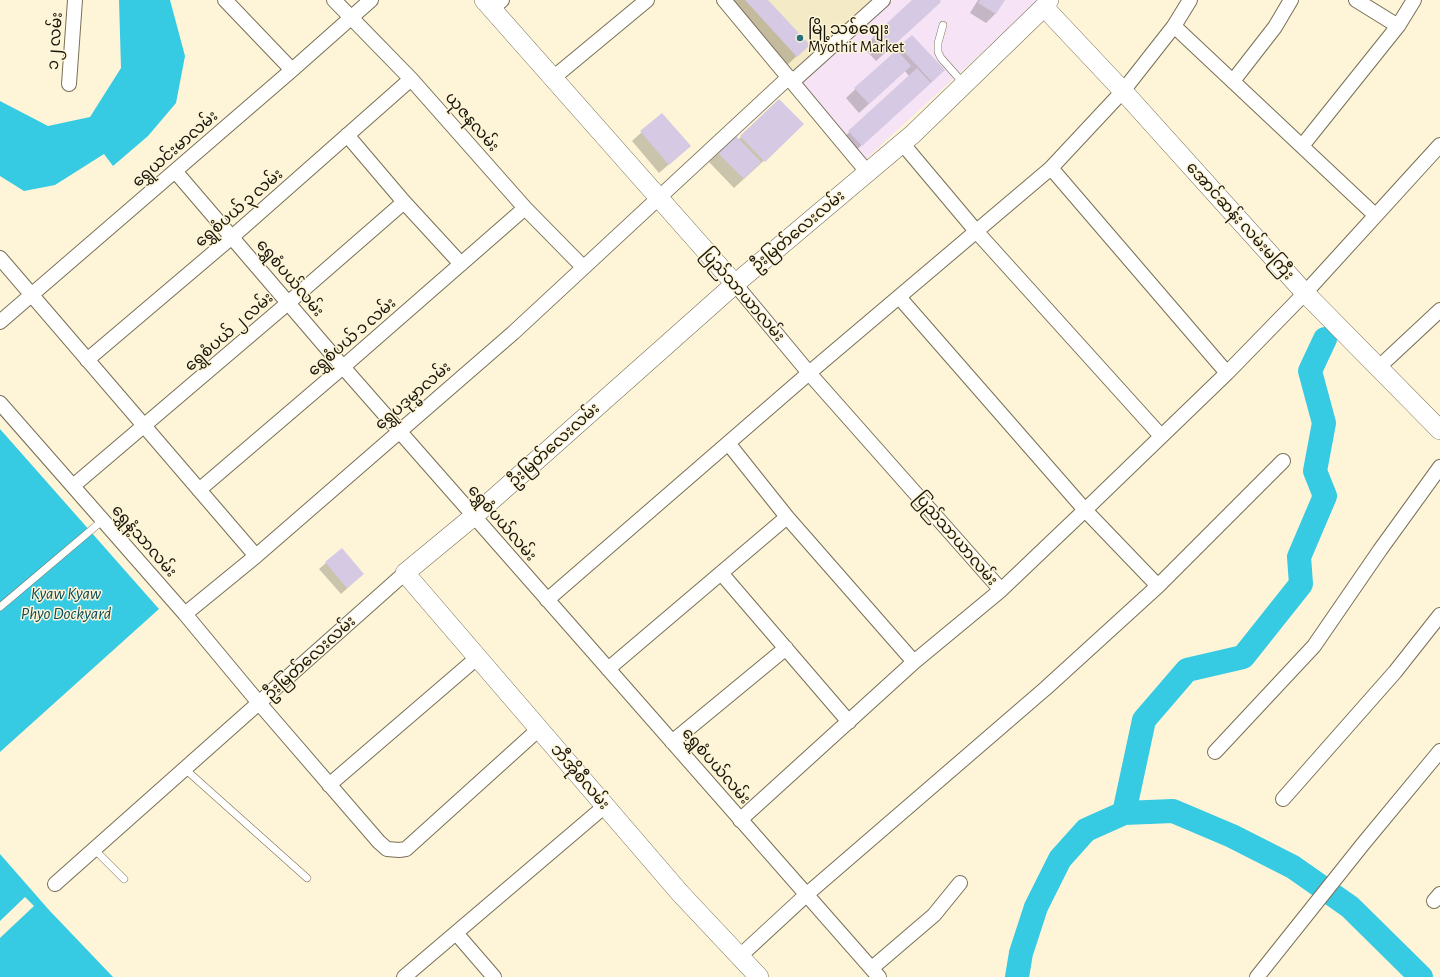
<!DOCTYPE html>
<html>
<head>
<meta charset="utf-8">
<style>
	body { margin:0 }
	canvas { display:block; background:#fef5d8 }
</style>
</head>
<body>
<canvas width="1440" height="977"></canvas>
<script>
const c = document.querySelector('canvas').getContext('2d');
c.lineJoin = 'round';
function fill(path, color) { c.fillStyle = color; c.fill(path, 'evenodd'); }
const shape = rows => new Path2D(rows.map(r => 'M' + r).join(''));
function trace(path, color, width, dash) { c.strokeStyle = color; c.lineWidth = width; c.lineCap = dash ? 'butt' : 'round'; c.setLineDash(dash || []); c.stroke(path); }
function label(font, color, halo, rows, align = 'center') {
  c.font = font + ' "Alegreya Sans","Noto Sans Myanmar",sans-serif'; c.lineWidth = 3; c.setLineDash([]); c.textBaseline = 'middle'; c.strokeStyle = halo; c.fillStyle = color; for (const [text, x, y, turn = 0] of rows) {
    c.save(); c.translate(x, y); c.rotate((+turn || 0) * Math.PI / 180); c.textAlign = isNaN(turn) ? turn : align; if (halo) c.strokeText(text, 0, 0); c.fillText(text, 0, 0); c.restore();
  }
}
fill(shape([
	[732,0,879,0,794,75]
]), '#f5eac6');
fill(shape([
	[893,0,1037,0,1036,3,866,159,801,82]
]), '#f6e4f6');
fill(shape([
	[119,0,170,0,185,56,176,103,148,136,113,166,104,154,55,185,24,191,0,176,0,101,48,126,90,117,121,68],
	[0,429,159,609,0,752],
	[0,854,49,910,113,977,0,977]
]), '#36cae3');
fill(shape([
	[25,897,34,906,0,938,0,921]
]), '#fef5d8');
fill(shape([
	[727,0,767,0,799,54,787,65],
	[914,0,938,0,931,11,876,61,863,47],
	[978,0,1004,0,995,14,986,23,970,13],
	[900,47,935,79,852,154,840,141,909,76,905,71,859,113,846,98],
	[779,100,793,134,734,188,709,162,735,137,738,140],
	[662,114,690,146,659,173,632,141],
	[342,549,363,574,341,594,319,569]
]), '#0003');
trace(shape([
	[1124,813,1144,720,1187,670,1243,657,1301,584,1299,557,1325,496,1315,471,1324,423,1310,371,1325,339],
	[1017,977,1021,953,1036,907,1060,859,1086,830,1124,813,1173,811,1232,836,1293,867,1350,907,1421,977]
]), '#36cae3', 24);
fill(shape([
	[745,0,768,0,810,45,797,57],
	[912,0,940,0,941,2,886,52,872,37],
	[980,0,1005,0,996,14,978,3],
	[912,35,945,70,932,82,899,46],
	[897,50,911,66,869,104,854,88],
	[917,68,931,83,862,146,848,131],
	[779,99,804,124,765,162,740,136],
	[662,113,691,146,669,165,640,131],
	[735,135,761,162,744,179,717,152],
	[342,548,364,574,347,588,325,562]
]), '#d5c9e4');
const lane = shape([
	[943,25,938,43,938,52,941,58,964,84],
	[0,607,103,520],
	[185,769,307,878],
	[95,850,124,879]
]);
const street = shape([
	[225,0,292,70],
	[334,0,411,79,525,208,583,267],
	[724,0,868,173],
	[1356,0,1398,26],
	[492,9,502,0],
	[1174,26,1375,215],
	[553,78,647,0],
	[1233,81,1275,27,1291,0],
	[792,82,883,0],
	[69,84,75,0],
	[347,135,404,202,461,264],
	[902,143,976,231,1161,436],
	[1302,146,1398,26,1414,0],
	[1051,168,1227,373],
	[175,171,343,367,879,977],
	[0,258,256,556],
	[735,284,809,373,1001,590],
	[899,297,1085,510,1158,586,1283,461],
	[0,322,292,70,371,0],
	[87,360,232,237,411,79],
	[1379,367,1440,310],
	[0,403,185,614,259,703,379,842,387,849,399,850,406,849,539,729],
	[728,443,787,517,914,662],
	[73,486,288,303,404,202],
	[199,490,343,367,525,208],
	[721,573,849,722],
	[547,600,809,373,1051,168,1123,91,1174,26,1190,0],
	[185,614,256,556,513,333,789,77],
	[608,669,787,517],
	[672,742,786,648],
	[1215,752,1314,646,1380,550,1440,467],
	[329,785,478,657],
	[1283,799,1395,672,1440,615],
	[740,820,914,662,1001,590,1085,510,1227,373,1305,293,1440,145],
	[55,884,405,573],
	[1434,901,1440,894],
	[456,933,494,977],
	[740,956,806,895,1046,688,1158,586],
	[872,968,934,915,960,883],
	[404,977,605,806],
	[1257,977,1363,844,1440,751]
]);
const secondary = shape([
	[484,0,735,284],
	[1044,7,1123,91,1305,293,1440,430],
	[759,977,680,893,405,573,474,516,735,284,913,134,1044,7,1049,0]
]);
trace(lane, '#787056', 8);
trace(street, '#787056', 16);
trace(secondary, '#787056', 20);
trace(lane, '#fff', 7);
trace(street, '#fff', 14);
trace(secondary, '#fff', 19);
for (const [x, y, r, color] of [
	[800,38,4,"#28717a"]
]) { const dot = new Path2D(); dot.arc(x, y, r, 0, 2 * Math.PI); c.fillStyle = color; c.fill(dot); trace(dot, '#fef5d8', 1.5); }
label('16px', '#18150b', '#fef5d8', [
	["မြို့သစ်စျေး",808,29],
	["Myothit Market",808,47]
], 'left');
label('16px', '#18150b', '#fef5d8', [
	["၁၂ လမ်း",55,41,-86],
	["ယုဇနလမ်း",472,122,49],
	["ရွှေယင်းမာလမ်း",175,149,-41],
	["ရွှေစံပယ် ၃ လမ်း",239,208,-41],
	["အောင်ဆန်း လမ်းမကြီး",1240,221,48],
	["ဦးမြတ်လေးလမ်း",798,231,-40],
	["ရွှေစံပယ်လမ်း",290,278,50],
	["ပြည်သာယာလမ်း",743,295,49],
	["ရွှေစံပယ် ၂ လမ်း",229,332,-41],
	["ရွှေစံပယ် ၁ လမ်း",352,337,-41],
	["ရွှေပဒုမ္မာလမ်း",413,396,-41],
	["ဦးမြတ်လေးလမ်း",554,445,-42],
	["ရွှေစံပယ်လမ်း",502,523,49],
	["ပြည်သာယာလမ်း",956,539,49],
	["ရွှေနံ့သာလမ်း",144,541,49],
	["ဦးမြတ်လေးလမ်း",310,658,-42],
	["ရွှေစံပယ်လမ်း",716,766,49],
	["ဘီအိုစီလမ်း",580,777,49]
]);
label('italic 17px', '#0b4a54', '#fef5d8', [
	["Kyaw Kyaw",66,594],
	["Phyo Dockyard",66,614]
]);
</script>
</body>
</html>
